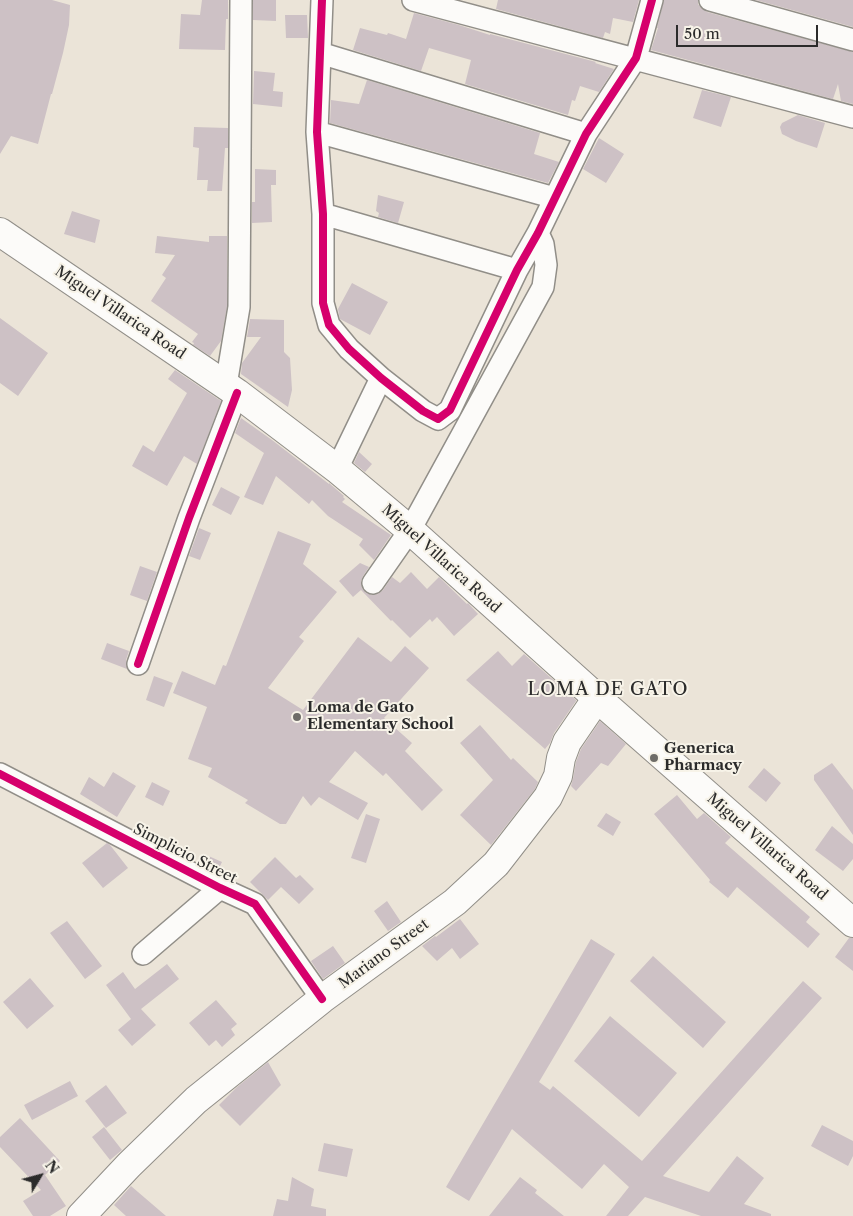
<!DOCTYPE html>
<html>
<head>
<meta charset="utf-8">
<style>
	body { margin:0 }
	#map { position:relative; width:853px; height:1216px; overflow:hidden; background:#ebe4d8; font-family:"Libre Caslon Text",serif }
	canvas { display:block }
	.north { position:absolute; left:15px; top:1151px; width:50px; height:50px; -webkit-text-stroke:4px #f7f3e8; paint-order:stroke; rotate:53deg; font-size:14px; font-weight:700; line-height:20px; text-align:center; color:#2b2b2b }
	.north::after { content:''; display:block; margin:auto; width:18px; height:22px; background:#2b2b2b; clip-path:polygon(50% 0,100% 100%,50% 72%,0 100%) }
	.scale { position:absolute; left:676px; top:25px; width:142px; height:22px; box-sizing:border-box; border:2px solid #2b2b2b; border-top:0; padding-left:6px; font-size:15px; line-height:18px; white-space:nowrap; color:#2b2b2b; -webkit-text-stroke:4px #f7f3e8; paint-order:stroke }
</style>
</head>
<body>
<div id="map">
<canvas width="853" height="1216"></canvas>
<div class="north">N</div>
<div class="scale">50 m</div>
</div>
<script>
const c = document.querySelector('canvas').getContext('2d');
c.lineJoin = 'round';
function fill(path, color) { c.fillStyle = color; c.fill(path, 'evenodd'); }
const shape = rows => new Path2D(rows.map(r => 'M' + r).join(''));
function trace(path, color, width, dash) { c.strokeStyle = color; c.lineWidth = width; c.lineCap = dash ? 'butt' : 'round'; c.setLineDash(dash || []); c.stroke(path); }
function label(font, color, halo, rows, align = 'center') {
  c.font = font + ' "Libre Caslon Text",serif'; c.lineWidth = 4; c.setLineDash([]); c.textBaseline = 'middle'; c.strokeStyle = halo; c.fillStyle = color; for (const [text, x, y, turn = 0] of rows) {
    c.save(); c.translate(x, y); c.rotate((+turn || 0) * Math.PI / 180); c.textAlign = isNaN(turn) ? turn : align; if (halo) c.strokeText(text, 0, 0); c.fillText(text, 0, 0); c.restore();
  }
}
fill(shape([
	[0,0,52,0,70,5,69,25,63,53,52,94,51,94,38,144,11,136,0,154],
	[202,0,228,0,228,19,226,19,225,50,179,49,181,14,200,15],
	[253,0,276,0,276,21,253,20],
	[498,0,639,0,633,22,613,18,610,34,605,32,603,38,496,9],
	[664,0,698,0,698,4,701,8,707,12,853,52,853,104,841,101,838,84,833,99,651,50,658,28,657,28],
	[756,0,853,0,853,27],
	[414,13,459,25,490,35,490,34,596,62,595,63,614,69,599,92,580,86,575,101,572,100,568,115,465,84,471,60,429,48,421,71,353,50,360,28,387,35,388,33,406,39],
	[285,15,307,15,308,38,286,38],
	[254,71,275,73,273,91,283,92,282,107,253,104],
	[367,80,540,133,534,154,559,162,548,183,330,123,331,100,359,104],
	[702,90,731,97,721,127,693,118],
	[798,115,825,123,817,148,796,141,782,134,780,127,782,123],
	[194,127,228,128,228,148,225,148,222,191,207,191,208,180,197,180,199,148,193,147],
	[599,138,624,154,606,183,583,169],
	[255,169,276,170,276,185,271,185,272,222,252,223,252,202,255,202],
	[378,195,404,202,398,223,378,217,379,213,376,211],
	[72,211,100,220,95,243,64,234],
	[157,236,209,242,209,236,227,236,227,306,221,341,210,356,193,345,194,343,192,342,198,334,151,301,166,278,162,275,175,255,155,253],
	[352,283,388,302,370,335,340,319,338,309],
	[0,318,48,353,18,396,0,383],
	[250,319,284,320,284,352,290,358,292,390,288,407,241,374,242,363,261,337,247,337],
	[175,370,221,401,197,464,184,456,167,486,132,466,143,445,154,452,187,393,168,379],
	[241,418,272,440,329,484,329,483,344,496,343,497,345,499,342,502,391,535,374,560,359,545,363,539,328,516,312,500,309,504,276,476,263,505,244,497,264,453,235,433],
	[359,452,372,464,365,472,354,463],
	[221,487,240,497,231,515,212,505],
	[199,528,211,533,200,560,189,556],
	[278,531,311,544,303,564,337,592,299,637,304,641,268,688,303,710,358,637,391,662,405,646,429,668,384,718,412,743,405,751,443,790,422,811,386,773,383,776,355,751,329,782,368,803,358,820,319,797,311,806,303,796,286,824,280,824,245,803,248,800,208,777,212,768,188,759,207,707,173,693,182,671,215,685,223,665,226,666],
	[360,563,369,567,363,576,361,581,362,588,366,593,372,595,378,594,383,590,392,577,400,583,411,572,427,589,439,577,467,604,468,603,478,614,454,636,437,617,432,622,430,619,410,638,392,620,391,621,361,590,353,597,339,581],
	[140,566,157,572,147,601,130,595],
	[107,643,129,651,126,660,127,669,101,659],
	[498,651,512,666,524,654,576,700,576,701,554,733,550,743,545,749,466,680],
	[154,676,173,683,164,707,146,700],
	[600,721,626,744,608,766,601,763,576,791,571,786,573,779,576,762,581,749],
	[480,725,511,760,513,758,538,782,535,789,491,845,460,815,493,780,460,743],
	[832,763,853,790,853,835,814,780,814,775],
	[764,768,781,783,766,802,748,787],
	[113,772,136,786,117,817,80,794,89,777,104,787],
	[152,782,170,791,163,806,145,797],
	[677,795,697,819,704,813,731,837,725,843,810,917,806,922,820,934,808,948,737,887,728,898,709,882,710,880,654,814],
	[606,813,621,822,613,836,597,826],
	[366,814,380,819,366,863,351,858],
	[832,826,853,844,853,859,843,871,815,850],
	[107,843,110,845,128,868,103,888,82,863],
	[204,854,222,862,217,872,200,864],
	[275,857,296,878,300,875,314,889,299,904,281,887,268,900,250,882],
	[387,901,401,922,388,931,374,911],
	[460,919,479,944,460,959,452,948,437,961,422,946,435,936,436,937],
	[67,921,102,966,85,979,50,933],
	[849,938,853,938,853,971,835,957],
	[591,939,615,954,539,1082,550,1090,553,1086,642,1161,803,981,822,998,663,1176,709,1192,737,1156,764,1178,744,1204,771,1214,771,1216,701,1216,645,1197,628,1216,606,1216,629,1187,604,1164,582,1189,512,1129,469,1201,446,1187],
	[333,946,345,963,323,979,311,961],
	[653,956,726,1022,703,1048,630,981],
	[167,964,179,979,141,1009,156,1025,132,1046,118,1030,131,1019,106,985,123,972,135,989],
	[30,978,54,1006,27,1029,3,1002],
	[216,1000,237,1024,231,1029,235,1035,222,1047,216,1040,209,1046,189,1023],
	[610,1016,677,1073,639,1117,574,1061],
	[268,1062,281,1085,240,1126,219,1105,237,1087],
	[70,1081,78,1096,32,1120,24,1105],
	[106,1085,127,1113,106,1128,85,1101],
	[20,1118,60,1161,45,1175,66,1206,50,1216,33,1216,23,1201,41,1190,0,1147,0,1137],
	[822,1125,853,1141,853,1156,848,1166,811,1146],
	[104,1127,122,1150,110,1160,92,1137],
	[324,1143,353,1149,347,1177,318,1171],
	[292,1177,314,1189,311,1206,326,1209,326,1216,273,1216,277,1199,288,1201],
	[520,1177,537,1190,535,1193,564,1216,489,1216],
	[131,1186,166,1216,126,1216,114,1205]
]), '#cdc1c5');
const minor = shape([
	[322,0,317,132,323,214,323,303,329,325,349,349,381,378,423,411,438,419,450,410,517,270,538,233,586,134,636,58,652,0],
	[413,0,853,117],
	[710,0,853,40],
	[320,53,586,134],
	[317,132,555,198],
	[323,214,517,270],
	[226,385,239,307,241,0],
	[337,469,381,378],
	[373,583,410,530,543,287,546,265,543,244,538,233],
	[138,664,189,518,237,393],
	[0,774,220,888,255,904,322,999],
	[143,954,220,888]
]);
const secondary = shape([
	[0,232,237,393,337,469,410,530,597,698,853,923],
	[81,1216,129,1165,196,1100,322,999,455,902,496,864,548,797,558,776,561,758,567,742,597,698]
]);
trace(minor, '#918e88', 24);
trace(secondary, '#918e88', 30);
trace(minor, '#fcfbf9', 21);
trace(secondary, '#fcfbf9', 28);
trace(shape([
	[322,0,317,132,323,214,323,303,329,325,349,349,381,378,423,411,438,419,450,410,517,270,538,233,586,134,636,58,652,0],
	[138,664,189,518,237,393],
	[0,774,220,888,255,904,322,999]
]), '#d6006c', 8);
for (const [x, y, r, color] of [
	[297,717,5,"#6e6c68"],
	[654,758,5,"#6e6c68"]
]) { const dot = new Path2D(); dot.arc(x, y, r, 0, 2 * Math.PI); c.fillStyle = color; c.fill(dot); trace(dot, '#f7f3e8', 2); }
label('15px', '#2b2b2b', '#f7f3e8', [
	["Miguel Villarica Road",120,313,34],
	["Miguel Villarica Road",441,559,42],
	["Miguel Villarica Road",767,847,41],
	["Simplicio Street",185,854,27],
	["Mariano Street",384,954,-36]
]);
label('bold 15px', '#2b2b2b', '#f7f3e8', [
	["Loma de Gato",307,708],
	["Elementary School",307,725],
	["Generica",664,749],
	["Pharmacy",664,766]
], 'left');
c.letterSpacing = '1px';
label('18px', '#2b2b2b', '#f7f3e8', [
	["LOMA DE GATO",608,690]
]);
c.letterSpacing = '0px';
</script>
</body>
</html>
